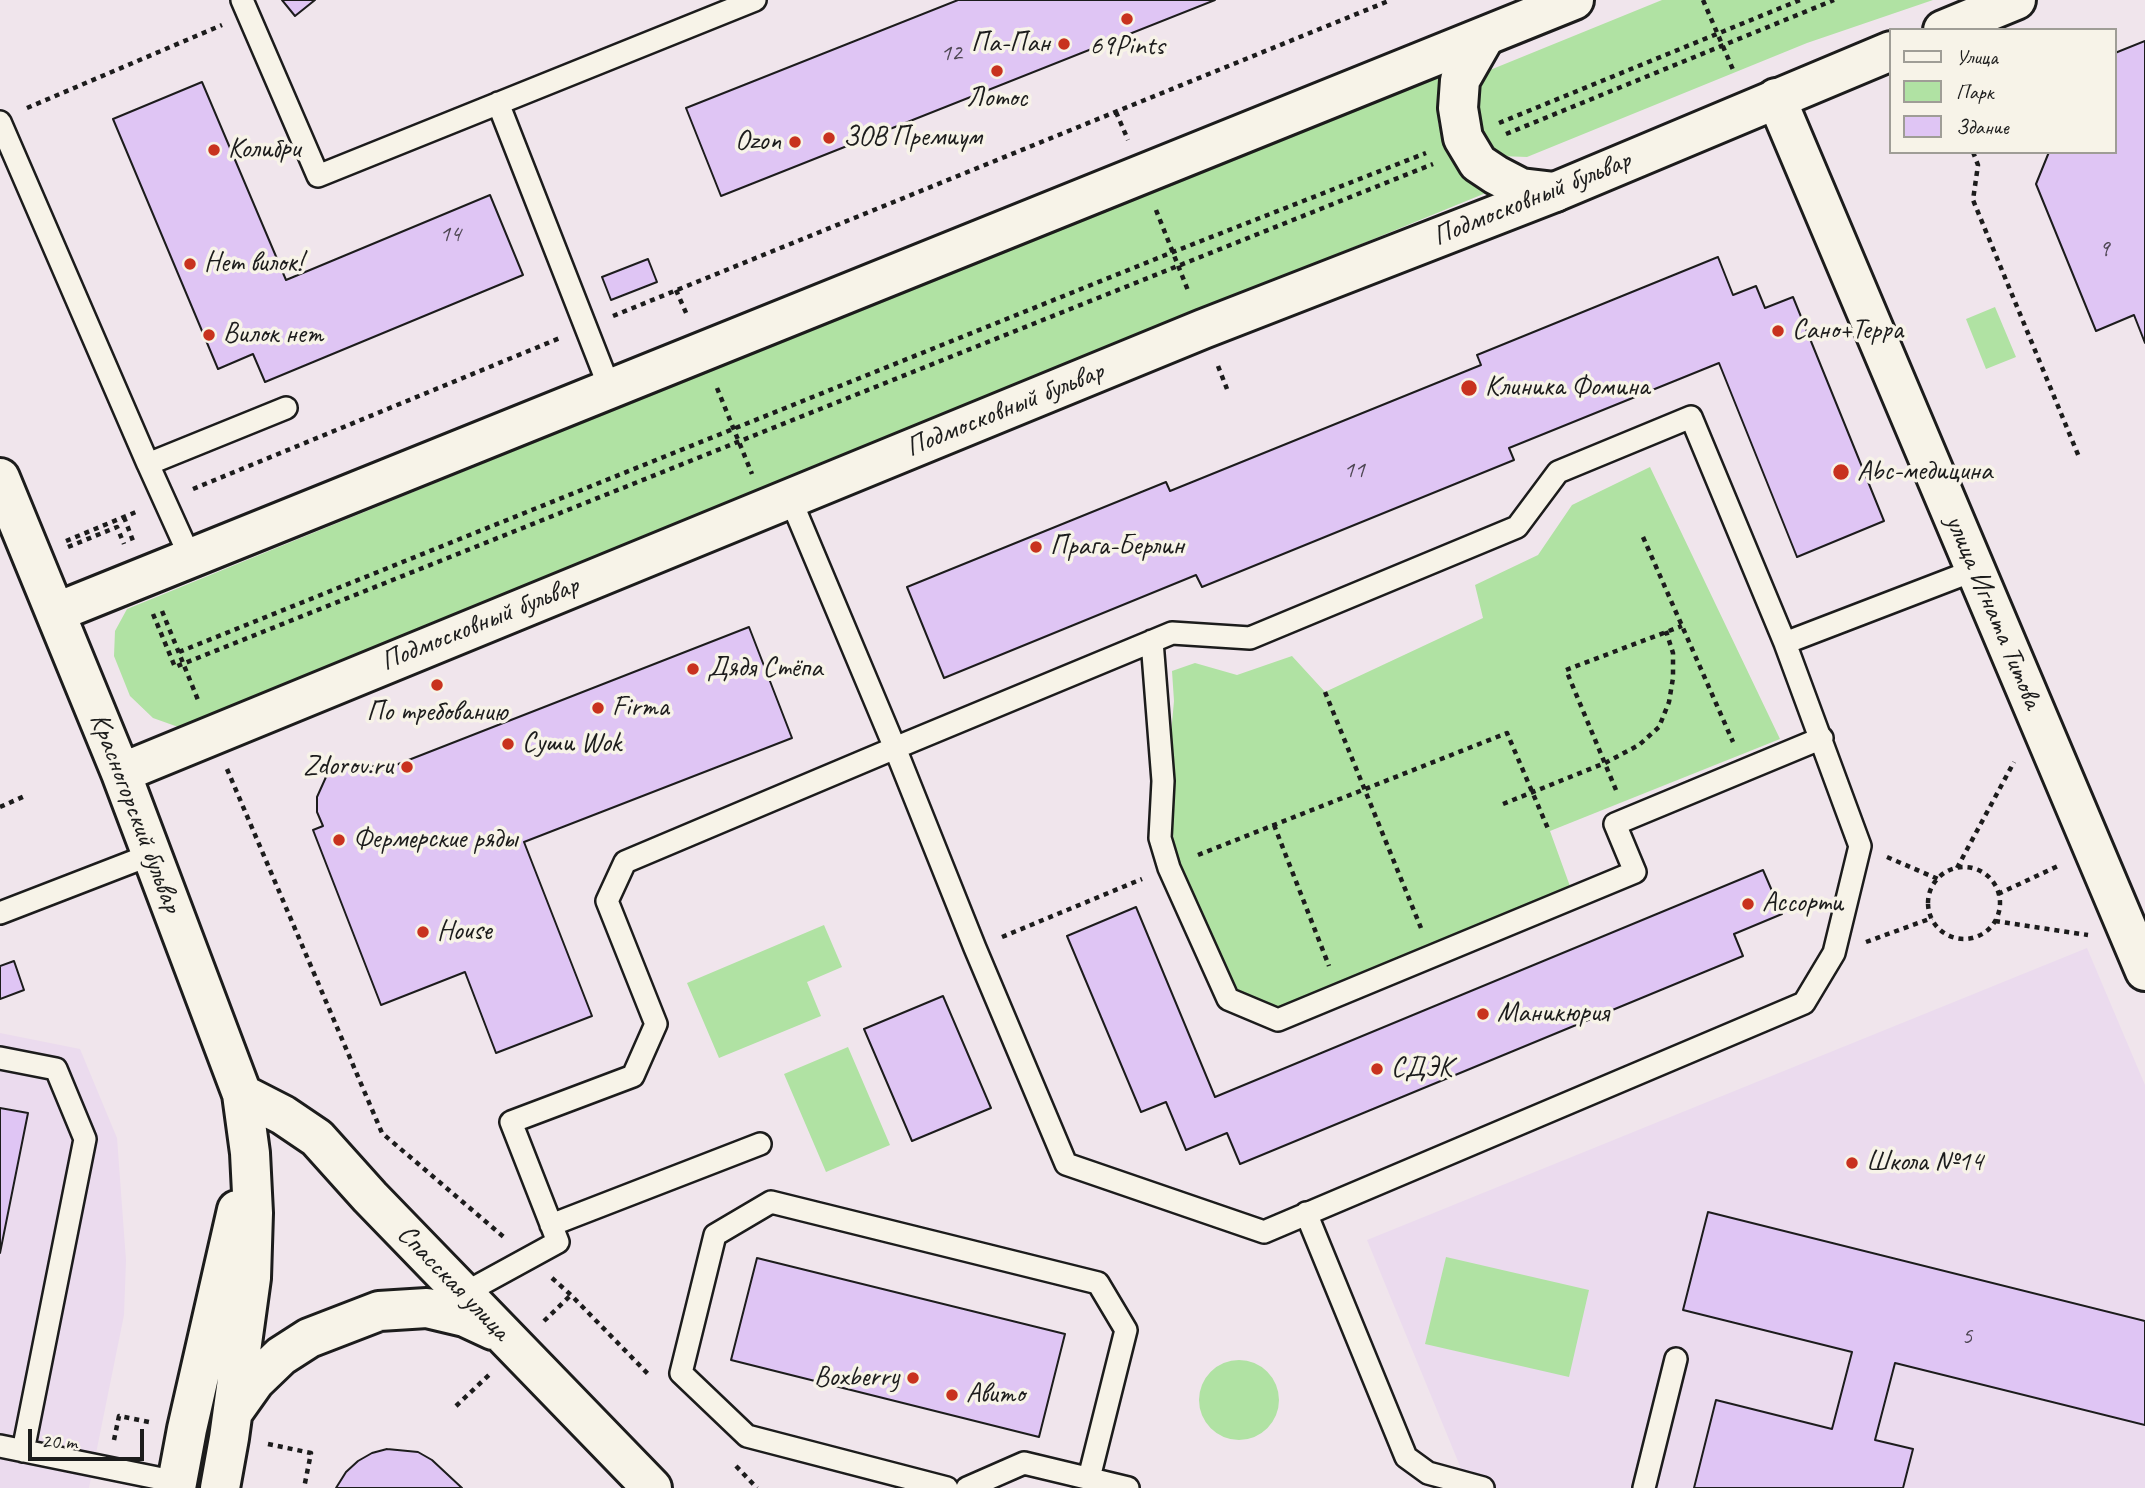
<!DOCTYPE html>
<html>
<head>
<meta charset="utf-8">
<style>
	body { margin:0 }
	#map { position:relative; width:2145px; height:1488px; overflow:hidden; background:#f0e5ec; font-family:Caveat,sans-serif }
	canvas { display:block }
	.legend { position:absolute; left:1889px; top:28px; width:228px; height:126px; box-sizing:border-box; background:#f7f3e8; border:2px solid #9f9d96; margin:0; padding:9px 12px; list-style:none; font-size:21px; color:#1c1c1c }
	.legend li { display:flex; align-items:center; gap:14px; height:35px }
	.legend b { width:35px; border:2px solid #9f9d96 }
	.scale { position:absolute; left:28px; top:1429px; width:116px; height:32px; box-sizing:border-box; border:4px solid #1c1c1c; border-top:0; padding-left:9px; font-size:21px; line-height:24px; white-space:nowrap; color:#1c1c1c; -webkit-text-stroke:5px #f7f3e8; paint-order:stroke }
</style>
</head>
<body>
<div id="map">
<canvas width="2145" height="1488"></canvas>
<ul class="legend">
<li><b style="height:9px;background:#f7f3e8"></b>Улица</li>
<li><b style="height:19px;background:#b0e2a3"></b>Парк</li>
<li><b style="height:19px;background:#dfc5f4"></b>Здание</li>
</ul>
<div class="scale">20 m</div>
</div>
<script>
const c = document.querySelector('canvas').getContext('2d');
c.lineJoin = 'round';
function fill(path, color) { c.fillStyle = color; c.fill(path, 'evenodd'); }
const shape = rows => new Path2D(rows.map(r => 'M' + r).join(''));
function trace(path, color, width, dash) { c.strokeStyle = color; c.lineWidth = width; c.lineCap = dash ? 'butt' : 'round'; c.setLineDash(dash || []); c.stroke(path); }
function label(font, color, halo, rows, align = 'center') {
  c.font = font + ' Caveat,sans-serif'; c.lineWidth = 7; c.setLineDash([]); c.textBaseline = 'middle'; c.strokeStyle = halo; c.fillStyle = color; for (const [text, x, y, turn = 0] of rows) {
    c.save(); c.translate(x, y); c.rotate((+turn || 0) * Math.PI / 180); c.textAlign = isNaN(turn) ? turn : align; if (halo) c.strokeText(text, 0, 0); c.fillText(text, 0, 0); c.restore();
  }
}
fill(shape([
	[2087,948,2145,1085,2145,1488,1469,1488,1367,1240],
	[0,1033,80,1049,117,1138,126,1260,124,1315,89,1488,0,1488]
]), '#ebdbee');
fill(shape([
	[1662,0,1933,0,1807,43,1527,157,1500,156,1486,138,1474,106,1474,86,1490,70],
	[1448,69,1440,85,1438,123,1451,159,1462,170,1498,188,181,728,153,718,130,696,114,656,115,631,127,609],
	[1995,307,2016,357,1986,369,1966,319],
	[1650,467,1780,739,1550,831,1571,889,1280,1009,1233,992,1176,864,1171,813,1170,745,1174,701,1172,671,1195,663,1237,675,1292,656,1325,692,1483,618,1475,585,1538,555,1572,505],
	[824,925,842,967,807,982,821,1016,719,1058,687,983],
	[848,1047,890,1145,826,1172,784,1074],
	[1446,1257,1589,1290,1569,1377,1425,1344],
	'1199 1400a40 40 0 1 1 80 0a40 40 0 1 1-80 0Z'
]), '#b0e2a3');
const building = shape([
	[282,0,315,0,295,16,282,0],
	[958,0,1215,0,721,196,686,108,958,0],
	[2145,41,2145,343,2134,315,2096,331,2036,184,2049,152,2115,152,2115,53,2145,41],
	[202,82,286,280,490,195,523,275,265,382,253,354,218,369,113,119,202,82],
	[1718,257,1733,295,1756,286,1765,308,1793,297,1884,521,1797,557,1719,363,1509,448,1514,460,1202,587,1196,575,944,678,907,587,1166,482,1170,491,1481,365,1477,355,1718,257],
	[648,259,657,282,611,300,602,277,648,259],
	[749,627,792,738,524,842,592,1016,496,1053,465,972,381,1005,313,830,323,826,317,812,317,797,326,777,338,768,351,763,365,763,383,770,749,627],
	[1763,870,1782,914,1734,934,1743,956,1240,1164,1227,1133,1186,1150,1166,1102,1141,1112,1067,936,1136,907,1215,1097,1763,870],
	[14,961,24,990,0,999,0,966,14,961],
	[943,996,991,1108,912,1141,864,1029,943,996],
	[0,1108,28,1113,0,1253,0,1108],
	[1708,1212,2145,1321,2145,1425,1895,1363,1875,1440,1913,1449,1903,1488,1694,1488,1716,1400,1832,1429,1852,1352,1683,1310,1708,1212],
	[757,1258,1065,1334,1039,1437,731,1360,757,1258],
	[387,1449,418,1452,432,1460,462,1488,336,1488,346,1472,358,1461,372,1453,387,1449]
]);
fill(building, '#dfc5f4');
trace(building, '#1c1c1c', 2);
const lane = shape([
	[242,0,318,176,755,0],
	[498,103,610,389],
	[0,122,148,464,286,408],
	[148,464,191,559],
	[1152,641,1163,781,1160,838,1169,868,1228,999,1278,1020,1635,872,1615,824,1822,738],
	[1785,643,1975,570],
	[0,913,150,855],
	[0,1058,56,1069,85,1139,23,1451],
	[1306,1213,1406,1457,1428,1473,1483,1488],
	[551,1225,760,1144],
	[463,1294,558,1242,511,1122,633,1076,656,1024,607,901,625,862,895,748,1172,633,1250,638,1517,527,1558,472,1691,417,1785,643,1860,846,1834,953,1804,1003,1264,1232,1066,1164,975,948,895,748,790,498],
	[0,1446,177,1482],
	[947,1488,747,1436,681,1373,715,1235,771,1202,1098,1283,1126,1330,1089,1478],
	[967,1488,1024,1463,1128,1488],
	[1644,1488,1676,1359]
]);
const street = shape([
	[1484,38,1460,80,1458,108,1463,138,1478,163,1496,175,1521,188,1555,192],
	[1776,98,2145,971]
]);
const secondary = shape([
	[1943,30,2016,0],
	[0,478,121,773,242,1094,250,1153,253,1213,251,1278,229,1438,220,1488],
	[57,612,1574,0],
	[121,773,1203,329,1555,192,1891,51],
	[242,1094,283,1115,317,1138,370,1197,652,1488],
	[233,1412,255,1381,281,1356,309,1338,379,1311,427,1308,465,1317,493,1330],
	[176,1488,187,1429,237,1210]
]);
trace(lane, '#1c1c1c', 26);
trace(street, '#1c1c1c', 44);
trace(secondary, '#1c1c1c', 44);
trace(shape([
	[1703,0,1734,72],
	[27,108,222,25],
	[1116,112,1128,140],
	[1499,123,1800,0],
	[1506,134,1834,0],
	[1973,152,1978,165,1973,200,2079,457],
	[1156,210,1189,293],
	[676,290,687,315],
	[613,316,1391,0],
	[1218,366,1227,389],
	[717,388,752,474],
	[193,489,560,338],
	[124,517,133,541],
	[1643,537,1733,742],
	[66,541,136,512],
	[68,547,117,527,124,544],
	[162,611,198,700],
	[153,614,175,667,1433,164],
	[179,652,1173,252,1426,153],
	[1325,692,1421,928],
	[227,769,382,1133,506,1239],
	[1616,790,1566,670,1682,626],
	[1503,804,1605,763,1639,745,1659,727,1669,702,1673,678,1673,653,1666,631],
	[0,807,27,795],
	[1274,825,1329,966],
	[1198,855,1507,733,1549,831],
	[1887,857,1938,879],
	'1928 903a36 36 0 1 1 72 0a36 36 0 1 1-72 0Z',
	[1957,868,2014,762],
	[1998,894,2058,866],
	[1995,921,2088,935],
	[1002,937,1142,879],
	[1866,942,1932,918],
	[552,1278,571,1295,650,1376],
	[544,1321,571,1295],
	[456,1406,490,1374],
	[114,1440,119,1416,149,1422],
	[268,1444,311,1453,304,1488],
	[736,1466,757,1488]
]), '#1c1c1c', 4.5, [5, 5]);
trace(lane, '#f7f3e8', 21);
trace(street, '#f7f3e8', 38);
trace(secondary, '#f7f3e8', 38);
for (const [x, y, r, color] of [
	[1127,19,7,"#c8321e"],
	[1064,44,7,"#c8321e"],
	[997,71,7,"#c8321e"],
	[829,138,7,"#c8321e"],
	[795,142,7,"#c8321e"],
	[214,150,7,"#c8321e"],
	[190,264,7,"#c8321e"],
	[1778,331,7,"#c8321e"],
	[209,335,7,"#c8321e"],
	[1469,388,9,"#c8321e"],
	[1841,472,9,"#c8321e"],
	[1036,547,7,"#c8321e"],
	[693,669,7,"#c8321e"],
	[437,685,7,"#c8321e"],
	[598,708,7,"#c8321e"],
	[508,744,7,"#c8321e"],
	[407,767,7,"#c8321e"],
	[339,840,7,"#c8321e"],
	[1748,904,7,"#c8321e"],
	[423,932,7,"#c8321e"],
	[1483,1014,7,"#c8321e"],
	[1377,1069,7,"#c8321e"],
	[1852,1163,7,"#c8321e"],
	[913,1378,7,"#c8321e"],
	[952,1395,7,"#c8321e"]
]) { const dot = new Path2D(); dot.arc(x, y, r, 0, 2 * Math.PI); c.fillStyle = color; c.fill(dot); trace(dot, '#f7f3e8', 2.5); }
label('24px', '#4d4652', null, [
	["12",951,54],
	["14",450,235],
	["9",2104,250],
	["11",1354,471],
	["5",1967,1337]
]);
label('28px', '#1c1c1c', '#f7f3e8', [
	["Па-Пан",1050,44,"right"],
	["69Pints",1127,47,"center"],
	["Лотос",997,99,"center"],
	["ЗОВ Премиум",843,138],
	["Ozon",781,142,"right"],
	["Колибри",228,150],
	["Нет вилок!",204,264],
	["Сано+Терра",1792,331],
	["Вилок нет",223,335],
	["Клиника Фомина",1485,388],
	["Abc-медицина",1857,472],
	["Прага-Берлин",1050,547],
	["Дядя Стёпа",707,669],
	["Firma",612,708],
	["По требованию",437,713,"center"],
	["Суши Wok",522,744],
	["Zdorov.ru",393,767,"right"],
	["Фермерские ряды",353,840],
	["Ассорти",1762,904],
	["House",437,932],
	["Маникюрия",1497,1014],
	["СДЭК",1391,1069],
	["Школа №14",1866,1163],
	["Boxberry",899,1378,"right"],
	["Авито",966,1395]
], 'left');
label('28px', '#1c1c1c', '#f7f3e8', [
	["Подмосковный бульвар",1532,199,-22],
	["Подмосковный бульвар",1005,410,-22],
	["улица Игната Титова",1993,612,67],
	["Подмосковный бульвар",480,624,-22],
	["Красногорский бульвар",135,813,69],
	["Спасская улица",453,1283,46]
]);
</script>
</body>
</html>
